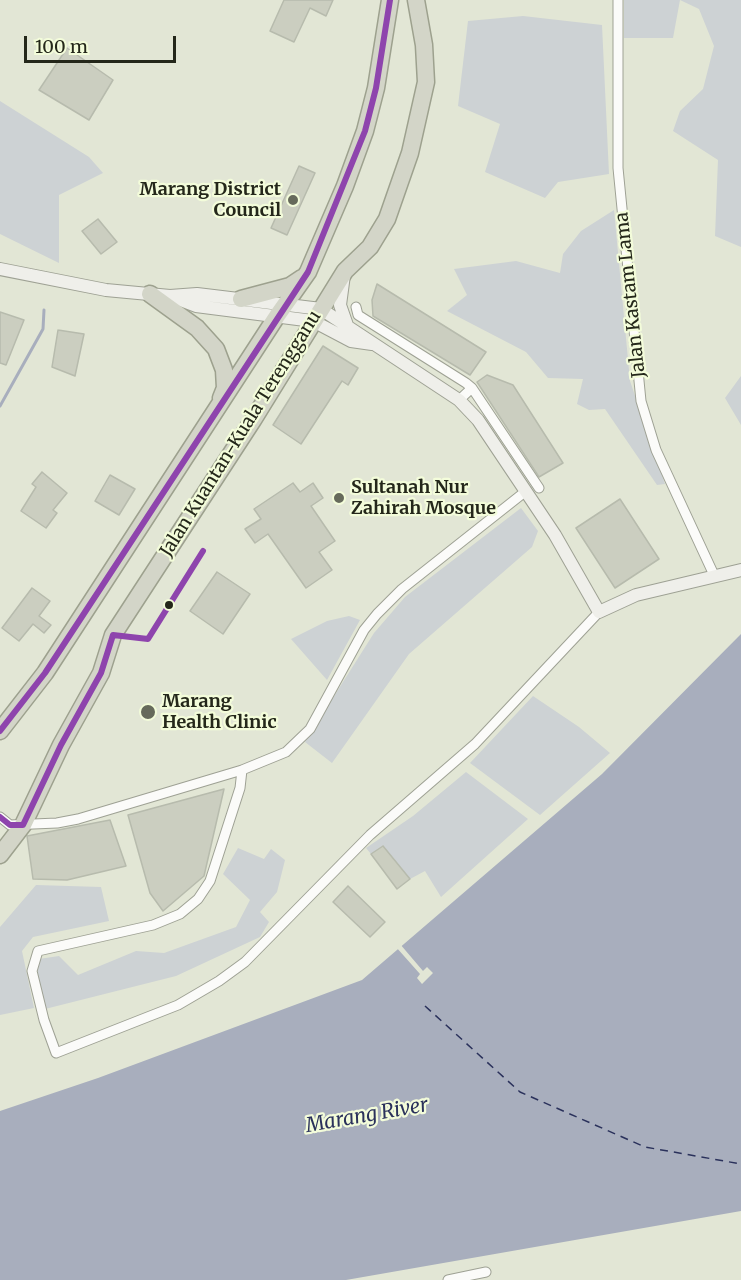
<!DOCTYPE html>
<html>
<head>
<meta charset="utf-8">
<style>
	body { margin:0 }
	#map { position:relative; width:741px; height:1280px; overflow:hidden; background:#e2e6d5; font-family:Merriweather,serif }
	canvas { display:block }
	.scale { position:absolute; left:24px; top:36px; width:152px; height:27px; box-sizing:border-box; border:3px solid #24271a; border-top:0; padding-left:8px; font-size:18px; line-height:21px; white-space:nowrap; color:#24271a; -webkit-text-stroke:4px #f3fcda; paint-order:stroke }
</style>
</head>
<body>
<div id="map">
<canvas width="741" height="1280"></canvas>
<div class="scale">100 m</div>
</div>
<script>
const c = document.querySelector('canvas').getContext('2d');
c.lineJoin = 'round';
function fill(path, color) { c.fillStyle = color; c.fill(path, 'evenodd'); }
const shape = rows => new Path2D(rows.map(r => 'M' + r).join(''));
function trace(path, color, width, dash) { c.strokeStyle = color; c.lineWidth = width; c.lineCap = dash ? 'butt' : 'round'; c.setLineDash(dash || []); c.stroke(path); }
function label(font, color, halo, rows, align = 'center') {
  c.font = font + ' Merriweather,serif'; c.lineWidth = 4.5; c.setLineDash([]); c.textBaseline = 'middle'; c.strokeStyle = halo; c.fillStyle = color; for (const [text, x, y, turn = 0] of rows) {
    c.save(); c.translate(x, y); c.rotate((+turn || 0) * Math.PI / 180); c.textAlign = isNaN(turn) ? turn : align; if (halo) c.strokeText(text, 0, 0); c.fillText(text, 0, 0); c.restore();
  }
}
fill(shape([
	[624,0,741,0,741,247,715,236,718,160,673,131,680,111,703,89,714,46,699,9,680,0,673,38,624,38],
	[523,16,602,25,609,174,558,182,545,198,485,172,500,124,458,106,468,21],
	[0,101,89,157,103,173,59,195,59,263,0,234],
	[614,210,630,381,665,484,657,485,605,409,589,410,577,404,583,379,548,378,526,352,447,311,467,295,454,269,516,261,560,273,563,254,581,231],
	[741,376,741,425,725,398],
	[521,508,538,531,532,547,409,654,332,763,305,742,374,633,405,597],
	[349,616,360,620,327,680,291,639,327,621],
	[533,696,579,727,610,753,540,815,470,763],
	[466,772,528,819,441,897,425,871,410,879,383,846,371,854,366,848,413,816],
	[238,848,264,859,271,849,285,860,277,892,260,912,269,922,260,937,176,976,45,1009,37,979,39,959,59,956,78,975,136,951,164,953,236,927,250,900,223,874],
	[36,885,101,887,109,921,33,937,22,951,34,1008,0,1015,0,927]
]), '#cdd2d4');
fill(shape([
	[741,634,741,1211,346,1280,0,1280,0,1111,98,1078,362,980,602,774]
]), '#a8aebd');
fill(shape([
	[400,944,423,971,427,967,433,973,422,984,417,978,420,974,396,947]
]), '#e2e6d5');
trace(shape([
	[0,406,43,329,44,310]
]), '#a8aebd', 3);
trace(shape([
	[425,1006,520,1092,645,1147,741,1164]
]), '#2a315b', 1.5, [8, 6]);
const building = shape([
	[284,0,333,0,326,16,310,8,294,42,270,31,284,0],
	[67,48,113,80,89,120,39,90,67,48],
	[299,166,315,173,287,235,271,228,299,166],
	[98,219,117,242,101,254,82,231,98,219],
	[377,284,486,352,470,375,373,316,372,300,377,284],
	[0,312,24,320,6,365,0,363,0,312],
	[58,330,84,334,75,376,52,367,58,330],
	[323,346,358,368,348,385,342,381,301,444,273,425,323,346],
	[487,375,513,385,563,463,539,477,477,382,487,375],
	[42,472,67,493,53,510,57,513,46,528,21,511,36,487,32,484,42,472],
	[110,475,135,489,119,515,95,501,110,475],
	[293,483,300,492,313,483,323,498,311,506,335,541,319,552,332,570,306,588,268,534,255,543,245,529,261,519,254,509,293,483],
	[620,499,659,559,615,588,576,528,620,499],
	[217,572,250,594,223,634,190,611,217,572],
	[32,588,50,601,39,616,51,625,44,633,33,624,19,641,2,628,32,588],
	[224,789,204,876,163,911,150,893,128,815,224,789],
	[110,820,126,866,67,880,33,879,27,836,110,820],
	[383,846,410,879,397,889,371,854,383,846],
	[348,886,385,922,370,937,333,902,348,886]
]);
fill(building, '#cbcec0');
trace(building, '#b7bbad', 1.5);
const street = shape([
	[618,0,618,168,641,401,656,450,714,575],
	[356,307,358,315,466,383,472,388,459,400],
	[472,388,539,488],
	[242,770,240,788,210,881,198,899,180,914,153,925,38,951,32,971,44,1020,56,1053,178,1005,219,981,245,962,370,835,475,744,599,612],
	[0,817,10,825,57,823,78,819,242,770,286,752,310,729,364,630,377,614,402,589,526,491],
	[448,1280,486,1272]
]);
const secondary = shape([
	[0,269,106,290,170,296,197,294,321,309,459,400,478,420,555,535,599,612,636,595,741,570],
	[344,275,340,305,347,325],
	[170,296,196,306,313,321,351,341,372,344]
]);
const highway = shape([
	[150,294,197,328,216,349,224,370,225,388,221,398],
	[241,299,290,286,302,278],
	[0,731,45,673,277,316,308,272,345,186,365,131,376,88,390,0],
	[0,855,23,825,61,745,101,673,113,635,253,420,345,271,370,247,387,219,410,153,426,82,424,45,416,0]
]);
trace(street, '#9ea194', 11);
trace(secondary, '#9ea194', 14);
trace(highway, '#9da18e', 19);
trace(street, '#fbfbf9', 9);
trace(secondary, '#efefea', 12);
trace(highway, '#d3d5c8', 16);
trace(shape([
	[0,731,45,673,308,272,365,131,376,88,390,0],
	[0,817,10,825,23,825,61,745,101,673,113,635,148,639,203,551]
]), '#8e44ad', 6);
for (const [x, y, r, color] of [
	[293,200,6,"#666a5b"],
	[339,498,6,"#666a5b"],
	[169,605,5,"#24271a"],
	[148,712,8,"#666a5b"]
]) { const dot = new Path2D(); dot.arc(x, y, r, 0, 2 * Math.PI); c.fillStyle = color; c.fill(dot); trace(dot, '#f3fcda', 2); }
label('bold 18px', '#24271a', '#f3fcda', [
	["Marang District",281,190,"right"],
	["Council",281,211,"right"],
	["Sultanah Nur",351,488],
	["Zahirah Mosque",351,509],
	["Marang",162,702],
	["Health Clinic",162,723]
], 'left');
label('18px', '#24271a', '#f3fcda', [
	["Jalan Kastam Lama",631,295,-96],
	["Jalan Kuantan-Kuala Terengganu",241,434,-58]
]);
label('italic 20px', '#2a315b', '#f3fcda', [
	["Marang River",367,1116,-10]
]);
</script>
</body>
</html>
